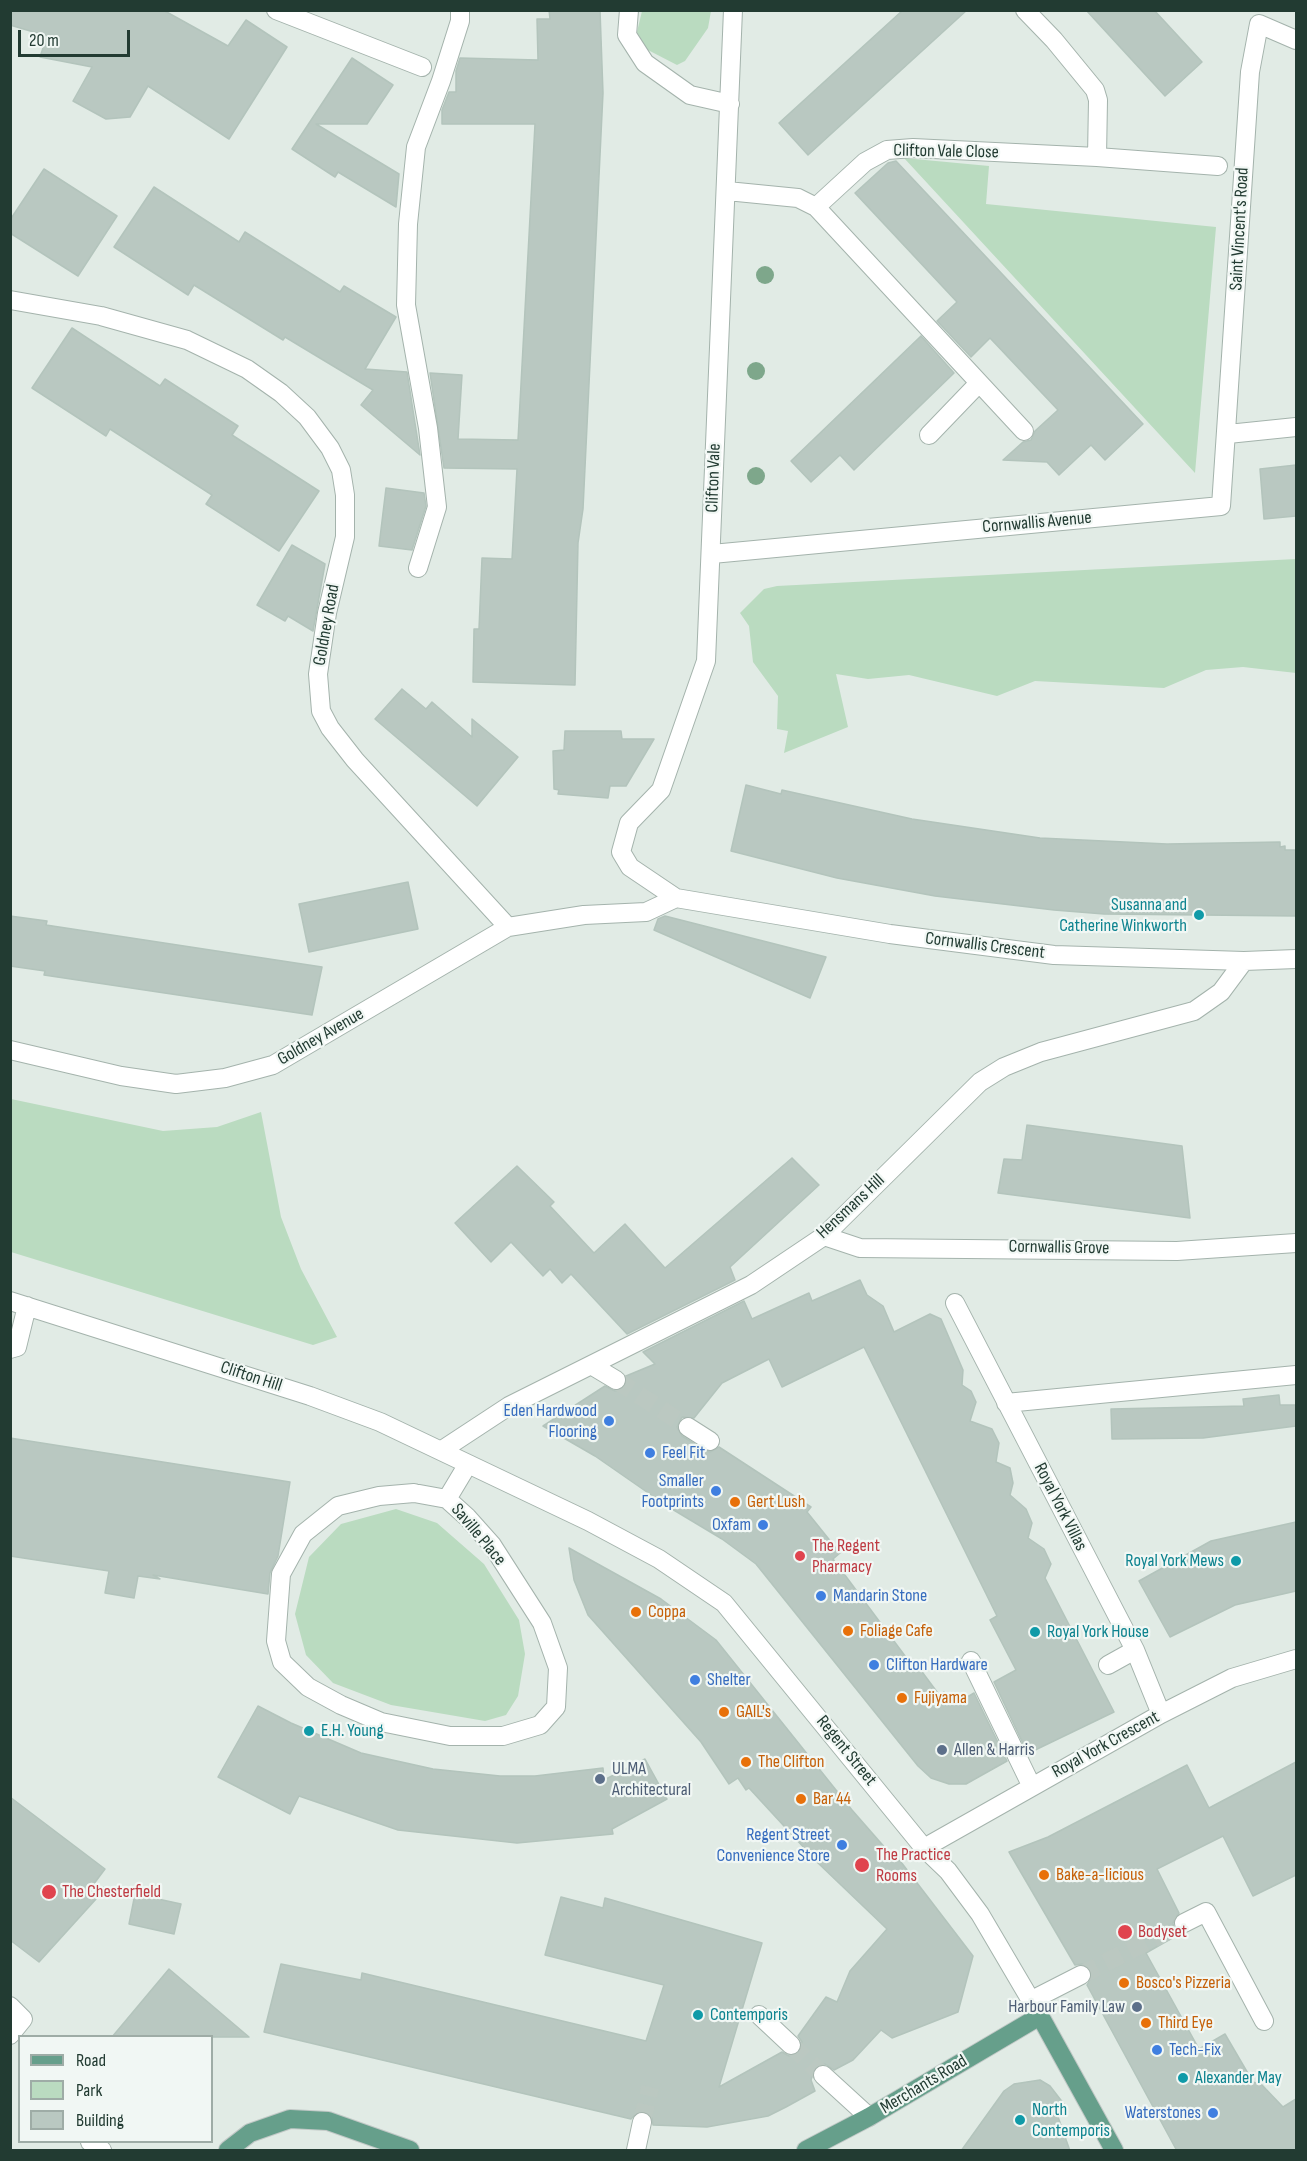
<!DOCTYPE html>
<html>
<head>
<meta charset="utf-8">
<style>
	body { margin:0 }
	#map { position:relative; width:1307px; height:2161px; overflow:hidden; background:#e1ebe5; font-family:"Sofia Sans Condensed",sans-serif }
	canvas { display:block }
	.frame { position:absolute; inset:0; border:12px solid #223b32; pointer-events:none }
	.legend { position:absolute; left:18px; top:2035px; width:195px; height:108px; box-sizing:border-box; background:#f1f7f4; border:2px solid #9eaca6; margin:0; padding:8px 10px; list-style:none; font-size:18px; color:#223b32 }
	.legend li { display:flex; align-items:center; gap:12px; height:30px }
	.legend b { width:30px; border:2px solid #9eaca6 }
	.scale { position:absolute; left:18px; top:30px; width:112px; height:27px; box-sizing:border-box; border:3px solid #223b32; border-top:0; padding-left:8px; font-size:18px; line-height:21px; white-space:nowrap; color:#223b32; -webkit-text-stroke:4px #f1f7f4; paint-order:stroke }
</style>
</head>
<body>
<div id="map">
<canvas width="1307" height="2161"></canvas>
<div class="frame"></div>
<ul class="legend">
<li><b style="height:8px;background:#669f8b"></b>Road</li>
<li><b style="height:16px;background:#badbc0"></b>Park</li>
<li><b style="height:16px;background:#b9c8c1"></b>Building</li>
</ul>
<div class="scale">20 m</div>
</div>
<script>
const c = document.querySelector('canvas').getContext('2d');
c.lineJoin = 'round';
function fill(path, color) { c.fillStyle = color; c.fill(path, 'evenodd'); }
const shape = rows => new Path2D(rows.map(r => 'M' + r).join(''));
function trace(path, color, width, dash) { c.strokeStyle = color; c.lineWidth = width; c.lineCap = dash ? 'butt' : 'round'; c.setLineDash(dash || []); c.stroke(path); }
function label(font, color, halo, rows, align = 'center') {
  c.font = font + ' "Sofia Sans Condensed",sans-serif'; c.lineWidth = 4.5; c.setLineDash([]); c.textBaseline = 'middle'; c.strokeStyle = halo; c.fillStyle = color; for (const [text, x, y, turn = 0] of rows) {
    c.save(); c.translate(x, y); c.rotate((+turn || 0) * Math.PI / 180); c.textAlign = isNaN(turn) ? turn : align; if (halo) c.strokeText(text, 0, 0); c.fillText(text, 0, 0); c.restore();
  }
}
fill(shape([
	[642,11,711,11,708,28,685,61,677,65,646,49,637,32],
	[904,158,989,166,986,204,1216,227,1195,473],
	[1296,559,1296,673,1243,667,1206,670,1164,688,1035,681,997,696,909,675,868,679,836,674,848,727,784,753,788,731,777,729,778,696,753,662,749,626,740,613,764,589,777,586],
	[11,1099,163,1131,217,1127,261,1112,281,1217,301,1269,337,1337,313,1345,11,1252],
	[396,1509,437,1523,484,1564,519,1620,525,1654,518,1696,506,1715,485,1721,391,1705,333,1683,306,1655,295,1614,309,1557,341,1524]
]), '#badbc0');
const building = shape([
	[10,10,163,10,228,46,246,20,287,47,229,139,148,86,130,117,106,119,73,101,92,67,40,57,47,36,10,25,10,10],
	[549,10,600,10,603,93,583,509,578,543,575,685,473,682,474,629,479,629,482,558,512,559,517,469,444,468,430,373,462,375,458,439,518,440,535,124,442,124,442,110,449,92,456,92,456,71,460,58,538,60,537,19,550,19,549,10],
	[903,10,967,10,808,155,779,123,903,10],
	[1086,10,1154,10,1202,62,1165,96,1086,10],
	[352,58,393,85,367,124,316,124,399,174,396,207,338,172,335,177,292,149,352,58],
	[896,161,1143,424,1105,460,1091,445,1059,475,1047,462,1003,460,1023,442,1031,440,1035,431,1058,410,990,338,971,357,937,321,957,302,855,193,888,163,896,161],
	[44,169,117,216,78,276,10,233,10,220,44,169],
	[154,187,239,242,245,232,340,292,344,286,396,317,365,369,407,372,420,455,361,405,373,390,285,337,283,340,194,285,188,295,114,247,154,187],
	[72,328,160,386,165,379,238,426,232,435,319,491,279,551,206,504,212,495,110,429,106,436,32,388,72,328],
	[921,336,954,373,854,470,840,455,811,482,791,461,921,336],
	[1296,465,1296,516,1264,519,1260,469,1296,465],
	[386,488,424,493,426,506,412,550,379,546,386,488],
	[292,545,325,564,313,631,288,616,285,621,257,605,292,545],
	[402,689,426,709,432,702,472,737,472,719,518,757,477,806,375,719,402,689],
	[565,731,621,731,622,739,654,739,626,786,610,786,608,798,558,794,559,790,554,789,553,751,564,750,565,731],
	[746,785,781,794,782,790,912,819,1040,838,1167,844,1280,842,1280,847,1285,846,1285,850,1296,850,1296,916,1104,914,1054,910,935,896,837,878,731,851,746,785],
	[408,882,418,929,309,952,299,904,408,882],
	[10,916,47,921,46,925,322,967,312,1015,44,975,45,971,10,966,10,916],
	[665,916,826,957,810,998,654,930,658,919,665,916],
	[1027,1125,1182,1146,1190,1218,998,1193,1004,1159,1022,1160,1027,1125],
	[792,1158,819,1185,730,1267,735,1280,627,1334,571,1274,562,1283,550,1269,543,1276,511,1242,491,1262,455,1223,517,1166,554,1202,550,1206,594,1253,625,1224,665,1268,792,1158],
	[860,1280,867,1295,883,1306,894,1332,930,1314,941,1319,963,1370,962,1385,971,1391,976,1402,970,1421,992,1429,999,1443,996,1462,1010,1468,1013,1483,1010,1495,1026,1509,1032,1523,1028,1538,1044,1549,1051,1564,1045,1578,1114,1712,1031,1752,1029,1748,1026,1750,994,1682,1016,1670,990,1620,997,1616,864,1347,782,1387,769,1359,722,1383,694,1418,682,1417,677,1427,682,1436,704,1450,710,1452,719,1447,811,1507,807,1512,840,1553,833,1559,911,1664,914,1661,940,1696,944,1692,954,1705,974,1693,1007,1761,966,1784,949,1784,931,1778,918,1766,756,1564,722,1539,667,1506,595,1456,543,1426,605,1386,615,1391,622,1389,626,1385,626,1376,655,1364,643,1352,744,1301,752,1319,809,1293,812,1301,860,1280],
	[1279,1395,1280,1405,1296,1405,1296,1426,1203,1438,1112,1439,1111,1409,1244,1406,1243,1399,1279,1395],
	[10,1438,290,1482,278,1556,270,1573,268,1594,153,1575,160,1579,138,1576,134,1598,105,1593,109,1571,10,1556,10,1438],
	[1296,1522,1296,1591,1235,1605,1170,1637,1139,1581,1211,1541,1296,1522],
	[569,1548,661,1599,716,1640,852,1810,887,1850,901,1862,973,1956,958,2012,892,2038,881,2030,853,2060,834,2070,825,2064,815,2067,811,2080,815,2091,786,2107,768,2116,707,2127,653,2125,652,2118,645,2111,638,2112,631,2119,264,2032,281,1964,361,1980,362,1973,646,2041,664,1985,545,1955,561,1897,603,1908,605,1898,762,1943,719,2087,782,2052,789,2056,799,2053,802,2042,798,2036,826,1997,837,2002,850,1971,887,1929,818,1863,749,1788,746,1790,738,1778,729,1784,701,1742,588,1615,574,1580,569,1548],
	[258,1706,291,1723,361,1753,433,1769,500,1776,535,1776,603,1768,604,1780,645,1759,667,1799,612,1829,613,1834,517,1843,398,1830,299,1796,290,1814,218,1777,258,1706],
	[1296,1762,1296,1875,1253,1896,1223,1836,1157,1869,1179,1913,1173,1923,1174,1929,1181,1933,1146,1953,1199,2049,1225,2034,1253,2082,1262,2085,1283,2107,1296,2099,1296,2151,1177,2151,1087,1985,1092,1976,1091,1969,1082,1964,1075,1965,1009,1852,1048,1837,1187,1765,1209,1808,1296,1762],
	[10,1797,105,1869,93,1885,106,1888,39,1962,10,1940,10,1797],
	[135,1894,181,1904,174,1934,129,1924,135,1894],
	[169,1969,249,2037,112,2037,169,1969],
	[1040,2080,1050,2086,1067,2108,1056,2111,1070,2151,961,2151,1004,2091,1014,2084,1040,2080]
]);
fill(building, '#b9c8c1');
trace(building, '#b3c4bc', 1.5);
trace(shape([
	[616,1380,688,1427],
	[1081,1975,1184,1923],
	[791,2045,823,2075],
	[642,2122,650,2087]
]), '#bbc8c1', 18, [18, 9]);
const minor = shape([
	[276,10,422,67],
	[629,10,627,35,645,63,690,95,730,104],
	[733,10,706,661,661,790,629,823,621,852,630,867,676,898,890,934,1054,955,1244,961,1296,959],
	[1097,157,1218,166],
	[727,191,798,198,816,207,865,162,887,150,913,148,1097,157,1098,100,1095,90,1054,40,1025,10],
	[816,207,1024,431],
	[10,300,101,316,187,340,247,369,281,393,307,417,330,448,341,470,345,495,345,537,327,613,318,674,321,711,330,728,355,760,508,927],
	[1228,434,1296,427],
	[929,435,979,383],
	[712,554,1221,506,1250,72,1259,24,1296,40],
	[418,568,437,507,428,428,406,305,408,224,416,147,441,81,460,21,460,10],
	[10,1050,121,1076,176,1084,225,1078,273,1065,508,927,584,915,646,912,676,898],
	[824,1236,860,1248,1177,1251,1296,1243],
	[10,1301,310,1396,380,1422,588,1521,659,1559,724,1603,924,1848,948,1871,980,1914,1040,2016],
	[955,1303,1135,1650,1161,1714],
	[10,1349,17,1347,27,1306],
	[591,1365,616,1380],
	[1006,1403,1296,1375],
	[688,1427,710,1441],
	[442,1450,509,1406,751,1285,824,1236,980,1082,1004,1067,1041,1052,1194,1011,1221,992,1244,961],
	[414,1493,447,1499,467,1517,492,1545,542,1623,558,1668,556,1707,540,1725,503,1736,450,1736,381,1722,341,1705,308,1687,282,1662,276,1641,281,1574,303,1534,338,1506,379,1496,414,1493],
	[447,1499,468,1464],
	[971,1661,1032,1787],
	[1108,1665,1135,1650],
	[924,1848,1161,1714,1232,1678,1296,1659],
	[1184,1923,1206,1912,1264,2021],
	[1032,2000,1081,1975],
	[10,2006,23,2019,10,2035],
	[759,2015,791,2045],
	[823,2075,869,2117],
	[90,2142,102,2150],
	[636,2150,642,2122]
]);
const major = shape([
	[228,2150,250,2133,290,2119,328,2121,410,2150],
	[806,2150,869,2117,1040,2016,1114,2150]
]);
trace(minor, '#a4b3ac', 20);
trace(major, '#c1c8c6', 20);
trace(minor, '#fff', 18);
trace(major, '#669f8b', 18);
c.fillStyle = '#7ea78b';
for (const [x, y] of [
	[765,275],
	[756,371],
	[756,476]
]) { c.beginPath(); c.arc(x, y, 9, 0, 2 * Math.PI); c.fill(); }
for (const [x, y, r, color] of [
	[1199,915,6,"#0f9aa8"],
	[609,1421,6,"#3f7fe0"],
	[650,1453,6,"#3f7fe0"],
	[716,1491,6,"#3f7fe0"],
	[735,1502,6,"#e8710a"],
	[763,1525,6,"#3f7fe0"],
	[800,1556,6,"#e0444e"],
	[1236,1561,6,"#0f9aa8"],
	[821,1596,6,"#3f7fe0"],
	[636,1612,6,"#e8710a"],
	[848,1631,6,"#e8710a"],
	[1035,1632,6,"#0f9aa8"],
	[874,1665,6,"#3f7fe0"],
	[695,1680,6,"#3f7fe0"],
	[902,1698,6,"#e8710a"],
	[724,1712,6,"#e8710a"],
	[309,1731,6,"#0f9aa8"],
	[942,1750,6,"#5c6f8a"],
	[746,1762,6,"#e8710a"],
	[600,1779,6,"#5c6f8a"],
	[801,1799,6,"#e8710a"],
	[842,1845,6,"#3f7fe0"],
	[862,1865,8,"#e0444e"],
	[1044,1875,6,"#e8710a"],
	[49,1892,8,"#e0444e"],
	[1125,1932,8,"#e0444e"],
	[1124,1983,6,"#e8710a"],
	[1137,2007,6,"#5c6f8a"],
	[698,2015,6,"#0f9aa8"],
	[1146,2023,6,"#e8710a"],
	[1157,2050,6,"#3f7fe0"],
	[1183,2078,6,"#0f9aa8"],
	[1213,2113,6,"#3f7fe0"],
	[1020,2120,6,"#0f9aa8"]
]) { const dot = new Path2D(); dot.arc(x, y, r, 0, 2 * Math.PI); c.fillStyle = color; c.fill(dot); trace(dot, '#f1f7f4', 2); }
label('18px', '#223b32', '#f1f7f4', [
	["Clifton Vale Close",946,152,1],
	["Saint Vincent's Road",1240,229,-87],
	["Clifton Vale",714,478,-88],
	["Cornwallis Avenue",1037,523,-5],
	["Goldney Road",327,625,-80],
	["Cornwallis Crescent",985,946,7],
	["Goldney Avenue",321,1037,-30],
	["Hensmans Hill",851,1207,-43],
	["Cornwallis Grove",1059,1248,1],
	["Clifton Hill",251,1377,18],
	["Royal York Villas",1060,1507,63],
	["Saville Place",478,1535,50],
	["Royal York Crescent",1106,1745,-29],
	["Regent Street",846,1751,51],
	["Merchants Road",924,2085,-31]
]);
label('18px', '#0d838f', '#f1f7f4', [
	["Susanna and",1187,905,"right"],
	["Catherine Winkworth",1187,926,"right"],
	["Royal York Mews",1224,1561,"right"],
	["Royal York House",1047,1632],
	["E.H. Young",321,1731],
	["Contemporis",710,2015],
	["Alexander May",1195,2078],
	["North",1032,2110],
	["Contemporis",1032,2131]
], 'left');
label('18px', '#366cbe', '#f1f7f4', [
	["Eden Hardwood",597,1411],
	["Flooring",597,1432],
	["Feel Fit",662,1453,"left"],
	["Smaller",704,1481],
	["Footprints",704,1502],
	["Oxfam",751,1525],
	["Mandarin Stone",833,1596,"left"],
	["Clifton Hardware",886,1665,"left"],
	["Shelter",707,1680,"left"],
	["Regent Street",830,1835],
	["Convenience Store",830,1856],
	["Tech-Fix",1169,2050,"left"],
	["Waterstones",1201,2113]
], 'right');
label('18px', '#c56008', '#f1f7f4', [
	["Gert Lush",747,1502],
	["Coppa",648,1612],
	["Foliage Cafe",860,1631],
	["Fujiyama",914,1698],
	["GAIL's",736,1712],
	["The Clifton",758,1762],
	["Bar 44",813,1799],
	["Bake-a-licious",1056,1875],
	["Bosco's Pizzeria",1136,1983],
	["Third Eye",1158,2023]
], 'left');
label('18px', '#be3a42', '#f1f7f4', [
	["The Regent",812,1546],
	["Pharmacy",812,1567],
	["The Practice",876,1855],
	["Rooms",876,1876],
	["The Chesterfield",62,1892],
	["Bodyset",1138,1932]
], 'left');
label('18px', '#4e5e75', '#f1f7f4', [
	["Allen & Harris",954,1750],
	["ULMA",612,1769],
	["Architectural",612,1790],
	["Harbour Family Law",1125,2007,"right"]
], 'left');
</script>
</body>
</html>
